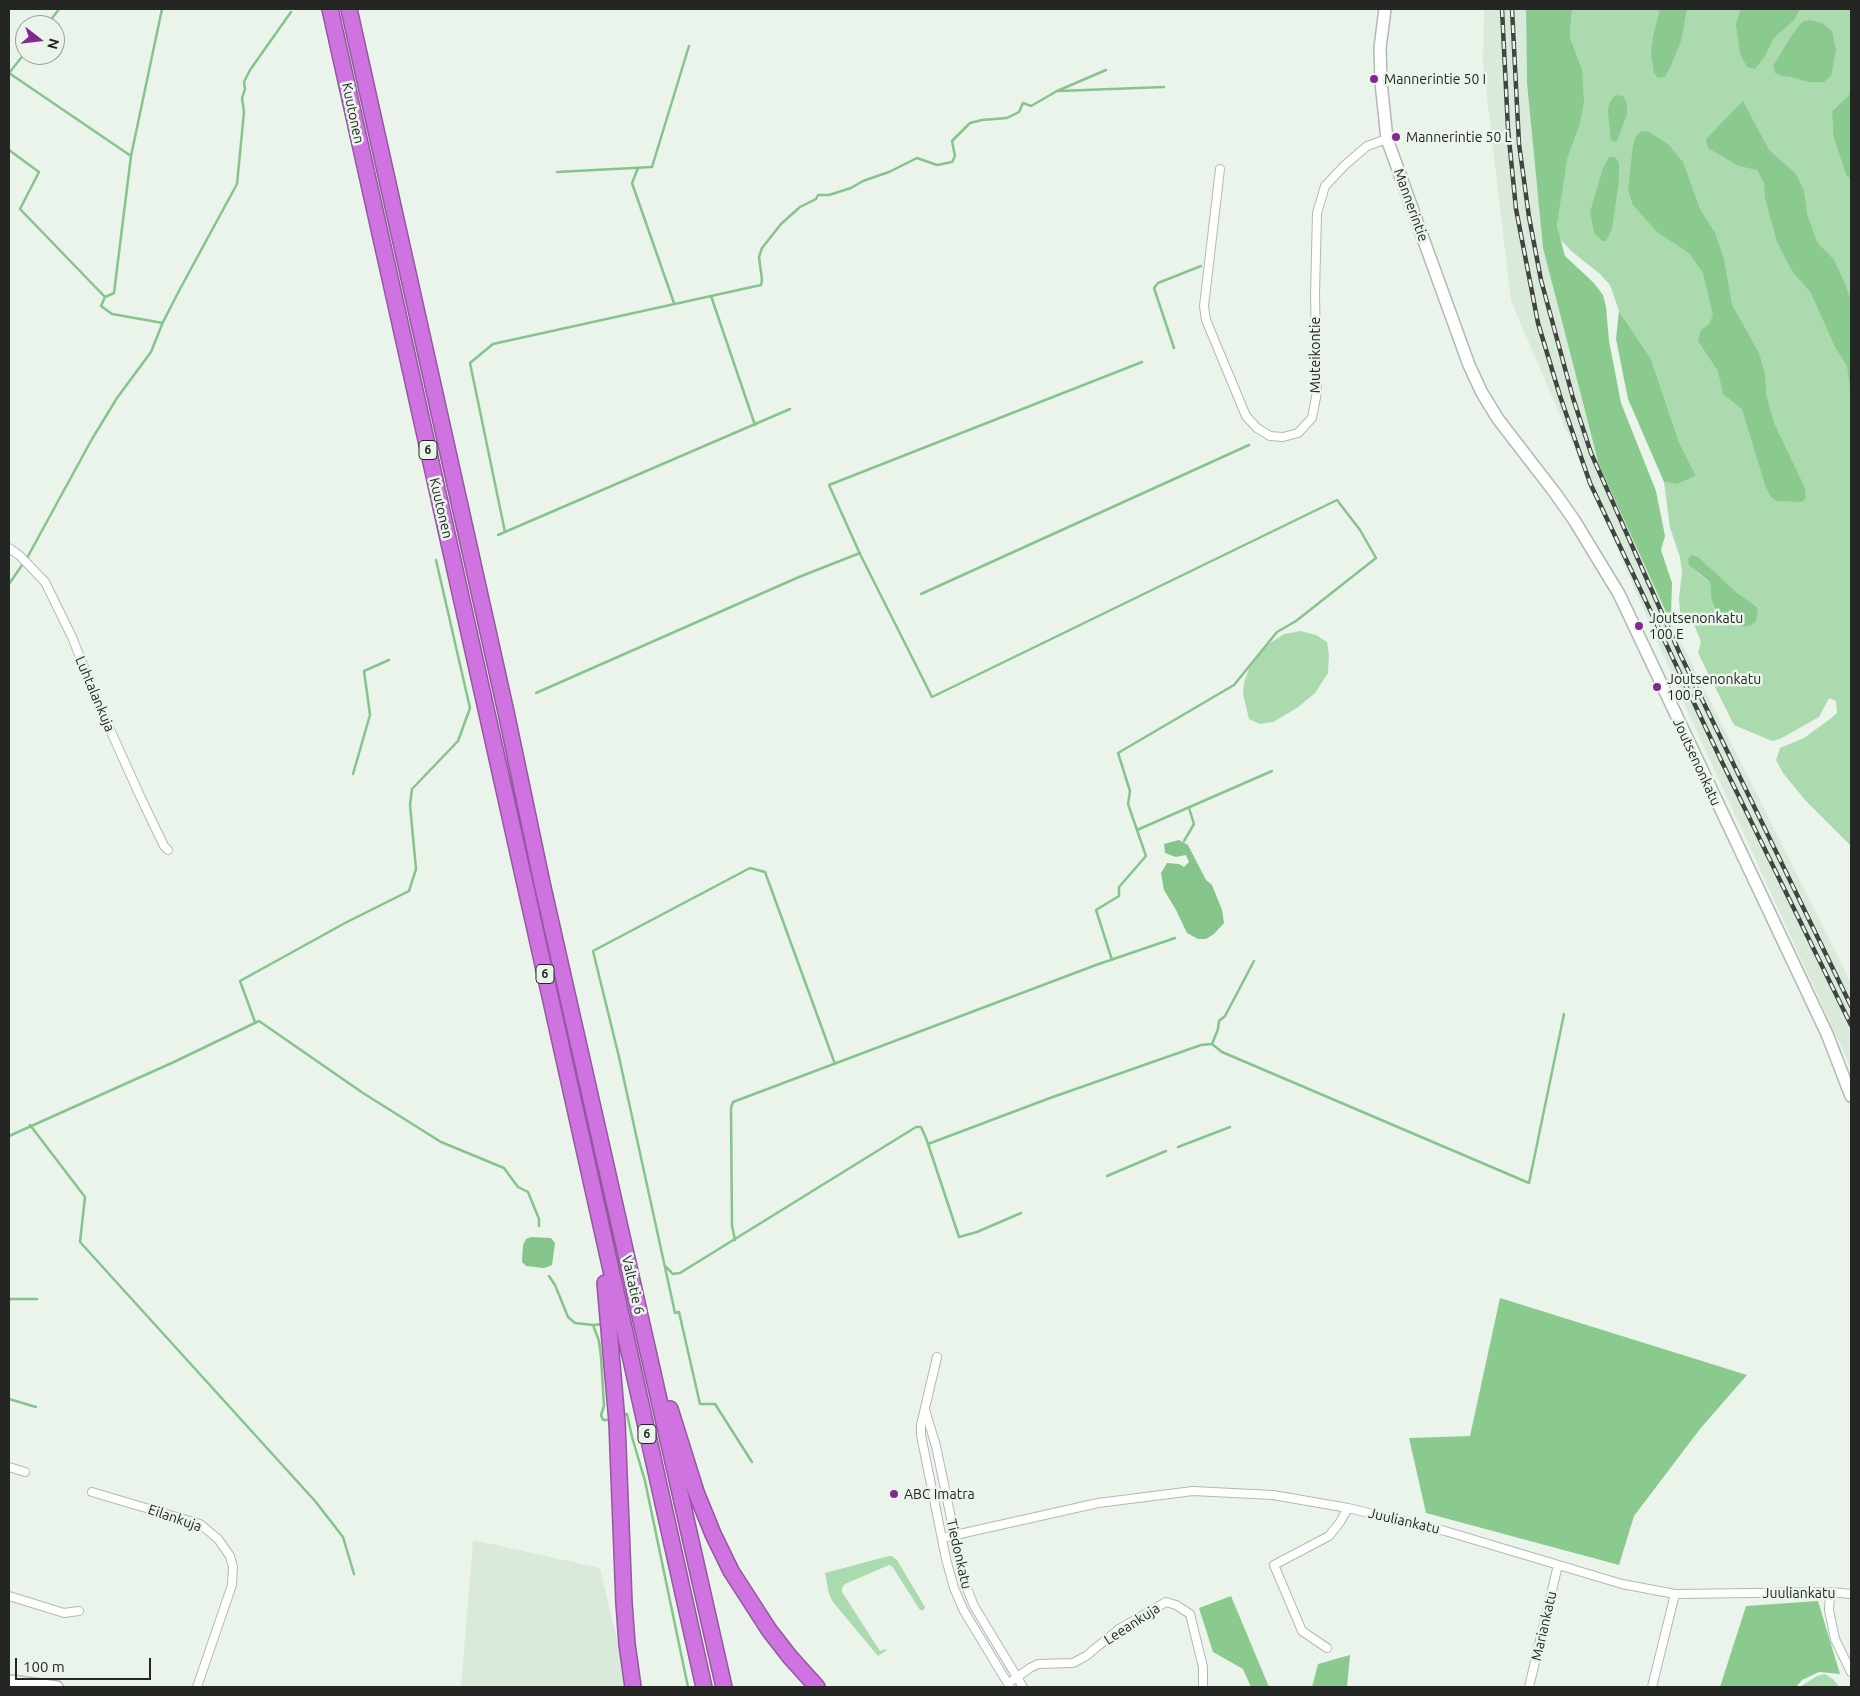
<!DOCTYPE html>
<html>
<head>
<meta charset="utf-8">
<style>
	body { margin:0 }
	#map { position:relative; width:1860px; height:1696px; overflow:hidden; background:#eaf4eb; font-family:Ubuntu,sans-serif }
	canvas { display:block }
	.frame { position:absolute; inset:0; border:10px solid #232623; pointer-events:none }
	.north { position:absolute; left:15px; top:15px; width:50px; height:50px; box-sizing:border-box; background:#eaf4eb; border:1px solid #9aa29b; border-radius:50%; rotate:106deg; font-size:14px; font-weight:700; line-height:20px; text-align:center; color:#232623 }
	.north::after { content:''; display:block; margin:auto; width:18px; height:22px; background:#832793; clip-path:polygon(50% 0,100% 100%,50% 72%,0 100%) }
	.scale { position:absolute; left:15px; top:1658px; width:136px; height:22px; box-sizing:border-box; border:2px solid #232623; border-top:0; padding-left:6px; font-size:15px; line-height:18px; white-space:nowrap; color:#232623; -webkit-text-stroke:4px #eaf4eb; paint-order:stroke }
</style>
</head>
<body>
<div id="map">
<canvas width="1860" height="1696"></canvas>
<div class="frame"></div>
<div class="north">N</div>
<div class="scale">100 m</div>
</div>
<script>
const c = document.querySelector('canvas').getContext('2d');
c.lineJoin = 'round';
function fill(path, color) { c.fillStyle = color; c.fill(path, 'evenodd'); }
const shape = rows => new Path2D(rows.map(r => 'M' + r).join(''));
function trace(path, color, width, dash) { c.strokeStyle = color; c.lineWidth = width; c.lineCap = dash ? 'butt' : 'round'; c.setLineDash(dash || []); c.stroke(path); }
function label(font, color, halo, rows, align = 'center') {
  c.font = font + ' Ubuntu,sans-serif'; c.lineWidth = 5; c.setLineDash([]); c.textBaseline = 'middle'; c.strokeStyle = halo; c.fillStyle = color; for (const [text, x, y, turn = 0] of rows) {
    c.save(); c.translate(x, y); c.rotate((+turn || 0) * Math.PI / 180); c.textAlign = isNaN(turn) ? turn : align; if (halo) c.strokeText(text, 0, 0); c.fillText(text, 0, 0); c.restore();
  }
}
fill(shape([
	[1484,9,1526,9,1527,83,1543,248,1599,465,1666,612,1851,983,1851,1068,1687,710,1511,301,1483,63],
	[473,1540,600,1568,628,1687,461,1687]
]), '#d9e9da');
fill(shape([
	[1572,9,1851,9,1851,93,1832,111,1833,136,1846,175,1851,179,1851,846,1805,800,1783,773,1776,760,1780,748,1804,738,1830,719,1837,713,1836,701,1829,698,1819,717,1780,739,1772,741,1734,725,1698,653,1701,642,1692,619,1680,612,1679,598,1682,572,1680,557,1670,528,1664,482,1677,484,1696,476,1679,442,1651,359,1619,311,1610,285,1600,274,1570,250,1560,239,1557,226,1566,159,1580,124,1582,69,1570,37],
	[1695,571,1736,592,1756,606,1714,606,1711,598,1710,582],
	[1301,631,1316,635,1327,642,1329,655,1328,673,1315,693,1297,708,1273,722,1260,724,1249,719,1243,694,1244,683,1251,663,1267,645,1284,634],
	[889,1556,892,1556,897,1560,925,1607,924,1610,920,1610,892,1566,889,1565,845,1584,842,1588,842,1592,880,1651,885,1649,887,1650,878,1656,833,1602,829,1594,825,1573],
	[1825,1674,1834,1680,1839,1687,1800,1687,1817,1676]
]), '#acdaaf');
fill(shape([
	[1526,9,1572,9,1570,37,1582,69,1584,102,1580,124,1567,159,1557,226,1565,256,1594,283,1603,295,1606,307,1609,341,1621,403,1656,491,1665,536,1661,550,1672,583,1671,613,1666,612,1599,465,1543,248,1527,83],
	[1660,9,1687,9,1681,41,1670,68,1665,77,1658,78,1654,73,1651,54,1653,36],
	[1741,9,1800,9,1794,20,1774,38,1765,56,1755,69,1747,67,1740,54,1736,24],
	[1810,20,1822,23,1832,31,1836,50,1831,76,1824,82,1808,82,1791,77,1782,76,1775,73,1773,66,1792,35,1802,22],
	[1851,93,1851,179,1846,175,1833,136,1832,111],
	[1618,95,1623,96,1627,104,1627,114,1617,141,1614,142,1611,140,1608,112,1609,104,1613,97],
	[1743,101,1769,150,1796,174,1804,191,1807,214,1817,242,1834,260,1843,279,1851,300,1851,393,1847,366,1835,347,1811,293,1792,271,1777,242,1765,198,1764,183,1757,170,1739,166,1708,148,1706,139],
	[1642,131,1649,132,1668,144,1683,162,1700,209,1715,233,1724,259,1732,305,1759,353,1765,374,1766,394,1774,423,1805,488,1806,498,1802,502,1777,501,1771,497,1766,488,1742,409,1723,394,1718,371,1698,341,1701,330,1709,324,1713,315,1703,273,1689,253,1657,232,1633,205,1628,190,1633,145,1636,136],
	[1609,157,1615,157,1619,163,1619,181,1612,229,1606,241,1602,241,1594,233,1590,212,1603,168],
	[1619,311,1651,359,1679,442,1696,476,1677,484,1664,482,1628,399,1616,339],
	[1691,555,1698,557,1736,592,1756,606,1758,612,1756,621,1750,626,1741,626,1722,618,1714,606,1711,598,1710,582,1689,565,1688,559],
	[1500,1298,1747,1375,1700,1429,1634,1516,1619,1565,1426,1513,1409,1438,1470,1436],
	[1231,1596,1269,1687,1251,1687,1243,1669,1213,1652,1199,1608],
	[1818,1601,1840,1674,1819,1672,1802,1680,1796,1687,1720,1687,1746,1606],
	[1350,1655,1347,1687,1312,1687,1318,1664]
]), '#8aca8f');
fill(shape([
	[1179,840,1188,845,1206,880,1212,885,1222,910,1224,923,1214,934,1206,939,1198,939,1187,933,1176,910,1164,890,1161,873,1167,863,1179,864,1184,867,1189,862,1186,855,1176,857,1165,853,1164,844],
	[531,1237,551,1238,555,1243,552,1265,544,1268,526,1266,522,1262,523,1245,526,1239]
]), '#85c48a');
trace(shape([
	[162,9,131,156,114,293,105,297,101,306,112,314,163,323],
	[47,25,59,9],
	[9,73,131,156],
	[9,73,25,53],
	[1059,91,1164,87],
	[9,150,39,172,20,209,105,297],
	[638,168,632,183,674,303],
	[557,172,652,167,689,46],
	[711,296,755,425],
	[1174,348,1154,288,1158,283,1201,266],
	[505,532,470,363,493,344,761,285,762,280,759,257,762,248,781,224,800,207,816,199,818,195,829,195,851,188,863,181,889,172,917,158,937,165,952,162,955,156,952,141,970,123,982,120,1007,118,1019,112,1023,103,1031,106,1057,91,1106,70],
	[498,535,790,409],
	[9,584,27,558,92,439,117,398,151,352,163,322,180,289,237,184,244,112,242,98,245,89,244,82,250,70,291,12],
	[921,594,1249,445],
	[536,693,799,577,860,553],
	[353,774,370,715,364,671,389,660],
	[1137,830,1272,771],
	[1184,841,1194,824,1189,808],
	[1112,960,1096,910,1119,896,1119,887,1146,856,1128,804,1130,791,1118,753,1234,685,1277,632,1296,621,1376,558,1360,530,1337,500,932,697,860,554,829,485,1142,362],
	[255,1022,240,981,345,923,409,891,416,869,410,805,412,789,458,741,470,708,436,560],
	[1212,1044,1218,1029,1219,1021,1225,1016,1254,961],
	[30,1125,85,1197,80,1242,315,1501,343,1537,354,1574],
	[9,1136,174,1062,259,1021,363,1093,441,1142,504,1168,518,1187,528,1192,539,1219,539,1226],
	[928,1144,1050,1098,1201,1045,1212,1044,1222,1052,1529,1183,1564,1014],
	[1178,1147,1230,1127],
	[1107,1176,1166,1151],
	[735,1240,732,1226,731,1108,733,1102,1096,965,1175,938],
	[666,1267,673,1274,680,1273,916,1127,921,1127,926,1138,959,1237,977,1232,1021,1213],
	[549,1276,555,1285,568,1317,575,1323,593,1325,604,1324],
	[9,1299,37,1299],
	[593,1325,599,1341,601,1357,604,1406,601,1415,603,1420,612,1420],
	[9,1399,36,1407],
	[624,1415,627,1414,632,1437,645,1481,688,1687],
	[752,1462,715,1404,700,1404,679,1312,675,1313,619,1057,593,951,750,868,765,872,835,1064]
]), '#85c48a', 2.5);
const street = shape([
	[1220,169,1204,306,1206,320,1246,416,1257,428,1270,436,1283,437,1298,433,1312,418,1317,392,1315,295,1317,213,1325,186,1345,165,1367,146,1387,139],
	[9,548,20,556,45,582,72,637,99,705,140,796,164,846,168,850],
	[937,1357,921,1425,921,1435,946,1559,954,1588,964,1611,1010,1687],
	[925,1410,936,1446,964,1581,974,1606,1023,1687],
	[9,1467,25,1472],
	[92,1492,200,1524,218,1539,230,1556,233,1567,232,1585,197,1687],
	[942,1538,1098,1503,1193,1491,1273,1495,1348,1508,1445,1531,1622,1584,1675,1594,1830,1592,1851,1594],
	[1830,1592,1829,1610,1835,1639,1851,1672],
	[9,1596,64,1613,79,1611],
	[1327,1648,1302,1631,1274,1565,1329,1536,1340,1522,1348,1508],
	[1013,1680,1030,1668,1038,1664,1073,1663,1086,1656,1119,1629,1166,1602,1176,1605,1190,1614,1203,1667,1203,1687],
	[1529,1687,1558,1565],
	[1652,1687,1675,1594]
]);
const secondary = shape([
	[1385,9,1380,48,1381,82,1387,139,1469,365,1482,393,1498,419,1555,493,1574,520,1619,594,1827,1034,1851,1096],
	[9,1681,57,1687]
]);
const highway = shape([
	[330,9,704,1687],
	[349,9,506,712,542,883,724,1687],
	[605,1283,617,1422,624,1603,627,1644,633,1687],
	[670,1409,696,1492,713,1534,731,1571,769,1630,790,1657,817,1687]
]);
trace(street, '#b1bab2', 10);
trace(secondary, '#b1bab2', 14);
trace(highway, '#93589e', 18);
trace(street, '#fff', 8);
trace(secondary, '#fff', 11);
trace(highway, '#cf73e0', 15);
const rail = shape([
	[1502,9,1508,129,1516,209,1538,323,1560,396,1590,483,1721,760,1851,1025],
	[1512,9,1519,144,1529,217,1541,280,1573,398,1591,453,1680,654,1851,1006]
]);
trace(rail, '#414541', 4.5);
trace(rail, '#eaf4eb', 2.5, [8]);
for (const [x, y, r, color] of [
	[1374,79,5,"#832793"],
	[1396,137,5,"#832793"],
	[1639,626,5,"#832793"],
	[1657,687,5,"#832793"],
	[894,1494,5,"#832793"]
]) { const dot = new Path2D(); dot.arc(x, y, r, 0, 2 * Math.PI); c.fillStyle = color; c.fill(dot); trace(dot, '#eaf4eb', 2); }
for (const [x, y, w] of [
	[428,450,18],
	[545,974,18],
	[647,1434,18]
]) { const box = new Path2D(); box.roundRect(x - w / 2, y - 9.5, w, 19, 4); c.fillStyle = '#eaf4eb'; c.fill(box); trace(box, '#232623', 1); }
label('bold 12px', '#232623', null, [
	["6",428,450],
	["6",545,974],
	["6",647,1434]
]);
label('14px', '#232623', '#eaf4eb', [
	["Mannerintie 50 I",1384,79],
	["Mannerintie 50 L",1406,137],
	["Joutsenonkatu",1649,618],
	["100 E",1649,634],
	["Joutsenonkatu",1667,679],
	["100 P",1667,695],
	["ABC Imatra",904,1494]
], 'left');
label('14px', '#232623', '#eaf4eb', [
	["Kuutonen",353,113,78],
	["Mannerintie",1411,205,70],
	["Muteikontie",1315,355,-90],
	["Kuutonen",441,508,77],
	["Luhtalankuja",95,694,67],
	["Joutsenonkatu",1697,762,65],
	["Valtatie 6",633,1285,77],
	["Eilankuja",175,1518,19],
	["Juuliankatu",1404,1521,13],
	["Tiedonkatu",959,1554,77],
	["Juuliankatu",1799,1593],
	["Leeankuja",1132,1624,-33],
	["Mariankatu",1544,1626,-77]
]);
</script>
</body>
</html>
